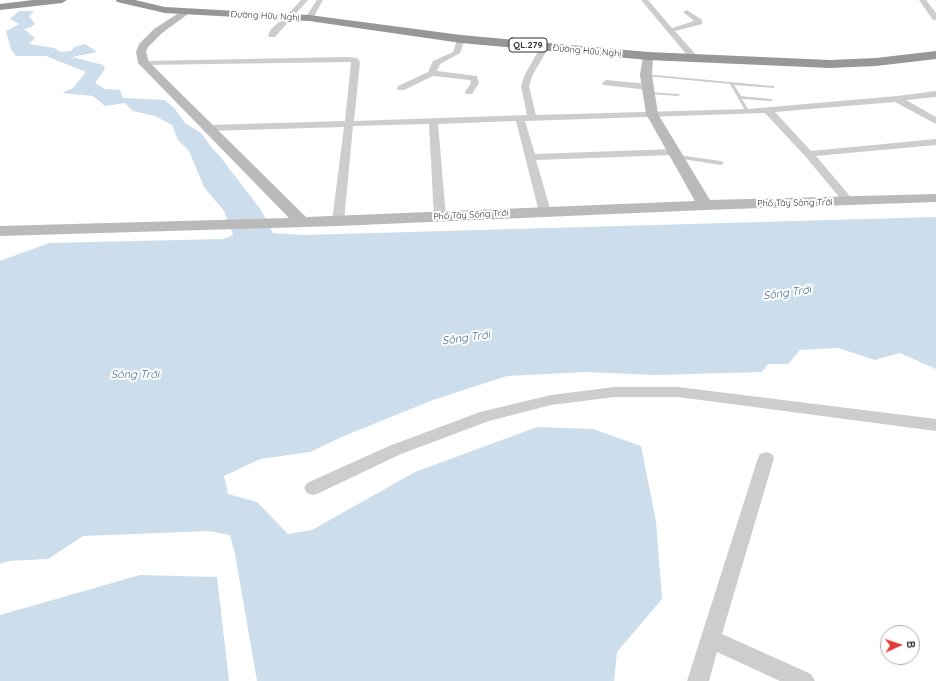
<!DOCTYPE html>
<html>
<head>
<meta charset="utf-8">
<style>
	body { margin:0 }
	#map { position:relative; width:936px; height:681px; overflow:hidden; background:#fff; font-family:Quicksand,sans-serif }
	canvas { display:block }
	.north { position:absolute; left:880px; top:625px; width:40px; height:40px; box-sizing:border-box; background:#fff; border:1px solid #acacac; border-radius:50%; rotate:87deg; font-size:11px; font-weight:700; line-height:16px; text-align:center; color:#303030 }
	.north::after { content:''; display:block; margin:auto; width:14px; height:18px; background:#e03c3a; clip-path:polygon(50% 0,100% 100%,50% 72%,0 100%) }
</style>
</head>
<body>
<div id="map">
<canvas width="936" height="681"></canvas>
<div class="north">B</div>
</div>
<script>
const c = document.querySelector('canvas').getContext('2d');
c.lineJoin = 'round';
function fill(path, color) { c.fillStyle = color; c.fill(path, 'evenodd'); }
const shape = rows => new Path2D(rows.map(r => 'M' + r).join(''));
function label(font, color, halo, rows, align = 'center') {
  c.font = font + ' Quicksand,sans-serif'; c.lineWidth = 4; c.setLineDash([]); c.textBaseline = 'middle'; c.strokeStyle = halo; c.fillStyle = color; for (const [text, x, y, turn = 0] of rows) {
    c.save(); c.translate(x, y); c.rotate((+turn || 0) * Math.PI / 180); c.textAlign = isNaN(turn) ? turn : align; if (halo) c.strokeText(text, 0, 0); c.fillText(text, 0, 0); c.restore();
  }
}
function trace(path, color, width, dash) { c.strokeStyle = color; c.lineWidth = width; c.lineCap = dash ? 'butt' : 'round'; c.setLineDash(dash || []); c.stroke(path); }
fill(shape([
	[19,11,34,11,29,16,35,24,31,27,24,29,35,38,29,44,54,48,61,52,71,51,74,47,85,44,97,52,72,57,103,65,105,69,95,83,105,89,120,90,123,98,165,100,175,109,185,123,201,133,212,148,219,155,261,210,273,233,304,235,936,217,936,369,900,353,875,360,838,348,800,350,788,364,768,364,762,372,654,375,586,372,507,376,433,400,344,436,310,452,260,459,224,476,228,494,257,502,288,534,312,530,415,472,537,427,593,429,641,446,656,521,662,599,617,652,614,681,257,681,235,554,230,535,209,531,83,536,48,559,9,561,0,564,0,261,49,243,223,239,233,235,224,211,204,187,189,151,178,140,172,125,155,116,133,111,125,103,105,106,93,96,62,93,73,88,86,72,46,56,16,56,11,49,6,31,19,24,10,19],
	[140,575,217,577,229,681,0,681,0,615]
]), '#ccddec');
fill(shape([
	[645,74,772,86,774,86,774,88,734,85,741,96,771,99,773,100,771,101,742,99,750,112,748,113,746,112,730,84,646,76,644,75,645,74],
	[648,92,678,94,680,95,678,96,650,94,648,94,648,92],
	[678,155,721,161,724,163,721,165,676,158,676,156,678,155]
]), '#cdcdcd');
fill(shape([
	[301,0,308,0,275,37,269,37,268,35,271,29,287,15,301,0],
	[317,0,323,0,312,20,306,20,305,18,317,0],
	[641,0,648,0,672,28,694,21,683,12,687,10,702,20,702,24,675,31,698,57,698,61,692,61,641,0],
	[919,0,926,0,936,13,936,20,933,20,919,0],
	[458,37,464,37,465,39,460,53,440,64,437,71,477,76,479,83,472,94,466,94,465,92,471,83,470,80,433,76,404,90,398,90,397,88,398,86,428,72,433,61,453,52,458,37],
	[542,45,548,45,549,47,533,74,529,86,536,115,748,109,897,96,936,91,936,97,906,100,936,117,936,124,895,102,775,112,811,151,936,139,936,145,816,156,855,202,849,205,845,204,805,156,765,113,525,121,535,154,674,149,679,152,674,155,536,160,551,212,549,214,545,215,541,214,539,212,516,121,438,124,446,217,444,219,440,220,436,219,434,217,429,124,353,126,344,221,342,223,338,224,334,223,332,221,344,127,209,131,204,128,209,125,345,121,351,62,144,65,140,63,144,61,347,57,357,58,360,62,354,121,527,115,521,86,525,74,542,45],
	[606,80,649,84,653,87,649,90,603,85,602,83,606,80],
	[614,387,678,387,936,419,936,431,678,397,614,397,551,405,489,421,401,454,319,493,313,495,307,493,304,488,307,483,389,446,480,412,551,395,614,387],
	[766,452,772,454,774,458,722,634,811,674,815,681,780,681,717,652,709,681,687,681,758,458,760,454,766,452]
]), '#cdcdcd');
fill(shape([
	[185,9,190,12,188,14,162,33,148,47,146,52,149,62,306,217,695,201,646,114,640,75,643,56,648,53,653,56,652,75,658,114,710,200,936,194,936,202,705,210,338,226,0,236,0,226,289,218,138,63,136,52,139,44,154,29,185,9]
]), '#bababa');
fill(shape([
	[33,0,67,0,62,3,0,10,0,4,33,0],
	[116,0,135,0,165,7,309,15,461,35,648,52,830,60,876,58,936,51,936,59,876,66,830,68,648,60,461,43,309,21,165,13,117,2,116,0]
]), '#979797');
label('9px', '#303030', '#fff', [
	["Đường Hữu Nghị",265,16,3],
	["Đường Hữu Nghị",587,51,5],
	["Phố Tây Sông Trới",795,203,-1],
	["Phố Tây Sông Trới",471,215,-3]
]);
for (const [x, y, w] of [
	[528,45,38]
]) { const box = new Path2D(); box.roundRect(x - w / 2, y - 7, w, 14, 3); c.fillStyle = '#fff'; c.fill(box); trace(box, '#303030', 1); }
label('bold 9px', '#303030', null, [
	["QL.279",528,45]
]);
label('italic 11px', '#406b91', '#fff', [
	["Sông Trới",787,293,-8],
	["Sông Trới",466,338,-8],
	["Sông Trới",135,375]
]);
</script>
</body>
</html>
